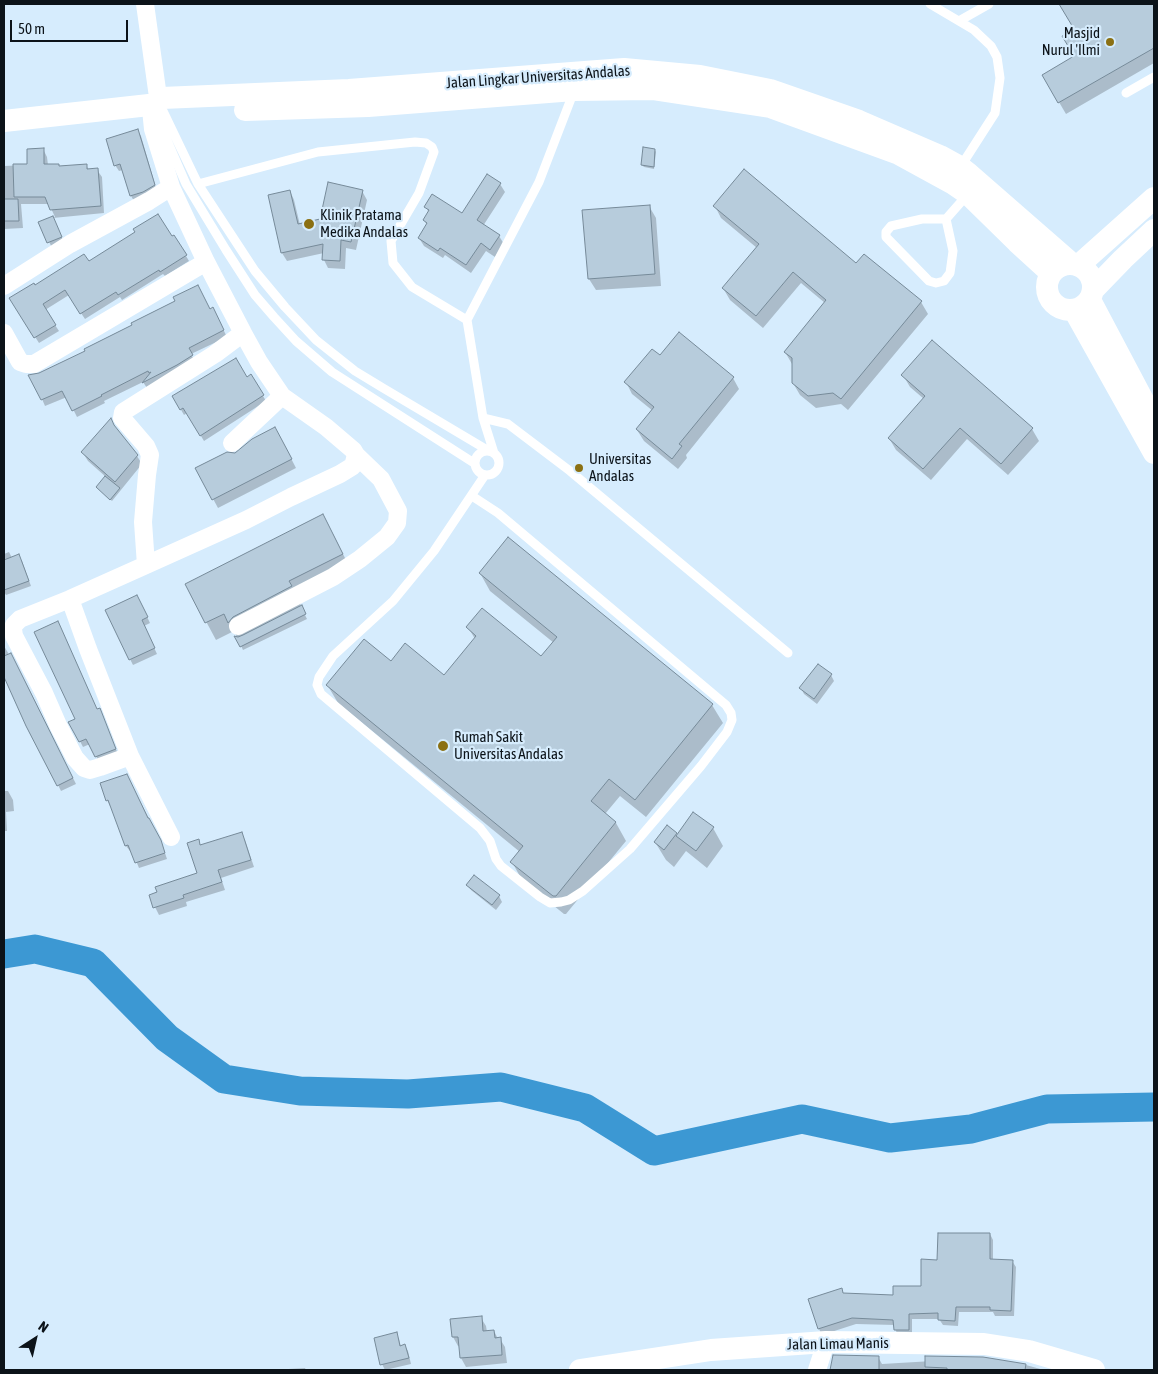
<!DOCTYPE html>
<html>
<head>
<meta charset="utf-8">
<style>
	body { margin:0 }
	#map { position:relative; width:1158px; height:1374px; overflow:hidden; background:#d6ecfd; font-family:"Asap Condensed",sans-serif }
	canvas { display:block }
	.frame { position:absolute; inset:0; border:5px solid #0c1319; pointer-events:none }
	.north { position:absolute; left:10px; top:1314px; width:50px; height:50px; -webkit-text-stroke:4px #d6ecfd; paint-order:stroke; rotate:35deg; font-size:14px; font-weight:700; line-height:20px; text-align:center; color:#0c1319 }
	.north::after { content:''; display:block; margin:auto; width:18px; height:22px; background:#0c1319; clip-path:polygon(50% 0,100% 100%,50% 72%,0 100%) }
	.scale { position:absolute; left:10px; top:20px; width:118px; height:22px; box-sizing:border-box; border:2px solid #0c1319; border-top:0; padding-left:6px; font-size:15px; line-height:18px; white-space:nowrap; color:#0c1319; -webkit-text-stroke:4px #d6ecfd; paint-order:stroke }
</style>
</head>
<body>
<div id="map">
<canvas width="1158" height="1374"></canvas>
<div class="frame"></div>
<div class="north">N</div>
<div class="scale">50 m</div>
</div>
<script>
const c = document.querySelector('canvas').getContext('2d');
c.lineJoin = 'round';
function fill(path, color) { c.fillStyle = color; c.fill(path, 'evenodd'); }
const shape = rows => new Path2D(rows.map(r => 'M' + r).join(''));
function trace(path, color, width, dash) { c.strokeStyle = color; c.lineWidth = width; c.lineCap = dash ? 'butt' : 'round'; c.setLineDash(dash || []); c.stroke(path); }
function label(font, color, halo, rows, align = 'center') {
  c.font = font + ' "Asap Condensed",sans-serif'; c.lineWidth = 4.5; c.setLineDash([]); c.textBaseline = 'middle'; c.strokeStyle = halo; c.fillStyle = color; for (const [text, x, y, turn = 0] of rows) {
    c.save(); c.translate(x, y); c.rotate((+turn || 0) * Math.PI / 180); c.textAlign = isNaN(turn) ? turn : align; if (halo) c.strokeText(text, 0, 0); c.fillText(text, 0, 0); c.restore();
  }
}
fill(shape([
	[1069,4,1154,4,1154,63,1066,114,1043,75,1076,56,1075,29,1063,8],
	[138,131,141,136,157,191,134,201,131,196,123,170,119,171,115,165],
	[43,149,47,157,48,165,58,165,60,167,86,165,89,170,97,170,102,177,104,213,53,218,64,242,52,248,40,222,55,217,49,204,21,204,23,228,4,229,4,166,28,165],
	[655,150,656,152,654,169,644,167,642,165],
	[500,184,505,192,483,226,499,236,504,244,495,257,486,251,471,273,445,255,443,258,424,246,419,238,427,225,424,220,429,213,426,207,462,215],
	[290,191,294,200,300,225,321,220,362,191,367,200,356,250,346,248,345,269,328,268,324,260,324,253,287,261,282,253],
	[649,206,656,218,661,286,596,290,589,279],
	[715,206,856,265,921,302,928,314,848,410,841,404,816,408,800,395,793,383,792,364,785,352,825,303,801,283,763,328,730,300,723,288,757,248,721,218],
	[174,236,189,261,165,276,163,274,122,300,120,297,85,319,69,295,45,310,59,331,39,343,11,299,88,263],
	[216,315,227,337,191,354,195,362,147,388,143,382,104,401,105,403,77,417,67,397,45,406,42,399,39,375],
	[660,357,733,378,739,389,686,455,687,458,678,469,644,441,637,430,653,411,632,394,626,382],
	[903,375,1032,429,1039,441,1008,475,967,439,931,480,896,450,889,438,924,399,910,387],
	[251,376,266,401,204,441,187,413,184,415,173,396,247,378],
	[116,429,137,456,142,464,112,501,97,487,106,477,88,461,83,453],
	[280,437,296,468,218,508,197,469],
	[333,534,352,572,299,599,301,604,300,605,307,619,243,650,234,631,216,640,186,584],
	[508,539,712,705,723,723,646,817,620,796,605,814,616,823,626,841,566,914,564,914,522,880,512,862,520,852,338,703,328,686,391,663,444,677,475,639,468,627,541,658,554,643,490,591,480,573],
	[9,552,12,558,22,561,31,586,6,595,4,592,4,554],
	[140,602,150,623,144,626,157,654,133,665,130,659],
	[4,646,27,685,76,784,61,791,4,675],
	[831,675,834,681,817,704,804,694,801,688],
	[97,710,102,715,118,754,99,762,90,744,83,747,70,722],
	[130,781,163,847,167,859,139,868,132,851,130,851,126,846,111,805,110,806,107,800],
	[4,791,8,791,13,800,14,811,6,812,7,831,4,831],
	[713,828,723,846,707,868,686,851,674,867,666,860,655,842,676,834,677,836],
	[241,833,245,840,254,867,221,878,225,890,186,902,187,906,159,915,155,907,198,873,198,840,201,846],
	[467,885,499,896,502,902,496,910,471,890],
	[990,1234,993,1240,993,1261,1012,1261,1016,1267,1014,1316,995,1316,993,1312,959,1312,958,1326,943,1325,939,1319,912,1319,912,1336,898,1335,895,1329,895,1325,856,1324,822,1335,819,1329,809,1300,841,1290,844,1294,894,1296,922,1287,939,1261],
	[481,1318,486,1326,487,1332,494,1331,498,1339,500,1339,505,1347,507,1363,466,1367,461,1358,460,1346,458,1346,453,1337,451,1320],
	[396,1334,399,1339,401,1347,405,1346,408,1351,411,1364,385,1370,382,1364],
	[878,1357,882,1364,983,1358,1026,1365,1044,1370,831,1370,831,1365],
	[305,1368,306,1370,288,1370,288,1369]
]), '#0003');
trace(shape([
	[4,954,35,949,93,963,167,1038,224,1079,300,1091,408,1094,501,1087,585,1108,654,1151,802,1119,890,1138,971,1129,1047,1109,1154,1107]
]), '#3c98d3', 29);
const building = shape([
	[1059,4,1154,4,1154,48,1058,103,1042,75,1074,56,1062,36,1074,29,1059,4],
	[138,129,155,185,143,192,130,196,120,164,114,166,106,139,138,129],
	[643,147,655,149,654,167,641,165,643,147],
	[44,148,44,164,59,164,59,166,87,164,87,169,98,168,101,206,50,210,45,197,14,197,13,164,27,164,27,149,44,148],
	[744,169,856,263,864,254,922,301,841,399,833,393,808,396,792,383,792,358,784,352,826,300,793,272,756,316,722,288,759,244,713,206,744,169],
	[487,174,501,183,477,220,500,235,490,250,481,243,466,265,440,248,438,251,418,238,427,223,423,220,429,210,424,207,432,194,462,213,487,174],
	[328,182,363,190,351,242,341,240,340,261,322,260,323,244,281,253,268,195,290,190,298,224,320,219,328,182],
	[4,199,18,199,19,221,4,221,4,199],
	[650,205,655,274,588,279,582,210,650,205],
	[158,214,172,236,174,235,187,255,160,272,159,270,118,295,116,292,80,314,65,290,43,304,56,325,34,338,9,298,34,283,35,285,84,254,89,261,135,232,133,229,158,214],
	[53,216,62,237,47,243,38,222,53,216],
	[198,285,210,309,213,307,224,330,189,348,193,355,177,365,142,383,151,372,149,373,148,371,101,395,102,396,72,411,62,391,41,400,28,375,39,373,85,351,84,349,132,325,131,323,175,301,173,297,198,285],
	[679,332,734,377,679,444,682,446,672,459,636,429,654,407,624,382,652,349,660,355,679,332],
	[932,340,1033,428,1001,464,960,428,923,469,888,438,925,396,901,375,932,340],
	[236,358,247,377,251,374,264,395,200,436,183,408,180,410,172,396,236,358],
	[111,418,114,425,138,455,115,482,81,452,111,418],
	[275,427,292,459,212,500,195,468,227,452,235,453,252,439,275,427],
	[105,476,120,488,110,500,96,487,105,476],
	[323,514,343,554,289,581,292,586,233,617,228,623,224,614,205,623,185,584,323,514],
	[508,537,713,704,635,800,609,779,591,801,616,822,556,896,553,896,510,862,523,846,326,685,364,639,391,661,405,643,444,675,476,636,466,627,482,608,541,656,557,637,479,573,508,537],
	[19,554,29,581,4,590,4,560,19,554],
	[137,595,148,617,142,620,155,648,129,660,105,610,137,595],
	[302,605,306,614,240,647,234,636,238,637,243,635,302,605],
	[58,621,97,709,100,708,116,749,95,757,86,739,79,742,68,722,75,719,34,632,58,621],
	[11,653,73,778,57,786,26,726,4,677,4,656,11,653],
	[818,664,832,674,814,699,799,688,818,664],
	[127,774,148,818,149,818,161,840,165,853,135,863,128,845,125,846,108,800,106,801,100,783,127,774],
	[693,812,714,827,696,851,676,836,693,812],
	[667,825,677,833,664,850,654,842,667,825],
	[242,832,251,860,218,870,222,882,183,895,184,898,153,908,149,895,157,892,155,887,197,873,187,843,199,839,200,845,242,832],
	[474,875,500,895,492,905,466,885,474,875],
	[938,1233,990,1233,990,1259,1013,1260,1011,1311,990,1310,990,1307,956,1307,955,1321,938,1320,938,1313,909,1314,909,1330,894,1330,893,1320,852,1318,818,1329,808,1299,842,1288,843,1293,893,1295,893,1286,921,1286,921,1259,937,1260,938,1233],
	[482,1316,483,1331,494,1330,495,1338,501,1337,502,1355,460,1358,458,1337,452,1337,450,1319,482,1316],
	[397,1332,400,1346,405,1344,409,1358,380,1365,374,1338,397,1332],
	[833,1355,879,1356,879,1370,830,1370,833,1355],
	[925,1356,983,1357,1026,1364,1025,1370,947,1370,947,1368,925,1367,925,1356]
]);
fill(building, '#b7ccdc');
trace(building, '#768a99', 1);
trace(shape([
	[930,4,974,30,991,46,997,57,1000,78,995,113,961,166],
	[959,21,989,4],
	[1126,93,1154,77],
	[163,111,198,184,255,271,285,307,316,340,355,371,383,388,489,451],
	[158,114,163,131,186,184,226,250,255,295,274,317,296,341,332,372,474,463],
	[198,184,318,152,415,142,426,143,432,147,434,152,419,193,391,241,393,263,412,287,467,320],
	[946,219,953,251,950,273,944,281,936,283,929,281,886,237,886,232,891,226,922,219,946,219,968,194],
	[483,418,508,424,570,471,788,653],
	'475 463a12 12 0 1 1 24 0a12 12 0 1 1-24 0Z',
	[494,453,483,418,467,320,539,182,574,91],
	[472,496,498,513,726,705,731,713,732,720,727,732,701,766,630,849,583,891,569,900,561,902,550,903,540,897,501,866,496,859,490,841,480,828,321,694,317,685,319,677,333,656,393,601,434,551,485,475]
]), '#fff', 9);
trace(shape([
	[145,4,158,97],
	[4,286,70,244,149,201,171,187],
	[4,333,20,362,26,364,34,364,206,262],
	[232,443,282,396],
	[146,565,143,522,147,475,150,455,146,446,122,418,123,412,215,354,243,333],
	[70,599,88,649,130,756,171,837],
	[238,626,333,577,360,559,387,537,397,523,398,511,381,479,356,455],
	[130,756,100,767,90,770,84,768,75,758,58,725,44,693,14,636,13,629,14,625,20,619,70,599,146,565,246,520,291,497,340,474,353,466,356,455,353,450,326,427,282,396,259,362,243,333,206,262,171,187,153,129,151,109],
	[817,1370,826,1342]
]), '#fff', 18);
trace(shape([
	[162,98,349,90,624,69,700,76,770,90,859,121,940,156,960,167,969,174,1071,263],
	[245,110,368,106,574,90,652,89,770,107,899,154,952,183,968,194,1017,242,1051,273],
	[4,121,149,105],
	'1047 287a23 23 0 1 1 46 0a23 23 0 1 1-46 0Z',
	[1079,265,1154,198],
	[1093,290,1123,259,1154,230],
	[1090,300,1154,421],
	[1074,310,1154,453],
	[580,1370,711,1350,826,1342,984,1344,1029,1351,1094,1370]
]), '#fff', 22);
for (const [x, y, r, color] of [
	[1110,42,5,"#8b7013"],
	[309,224,6,"#8b7013"],
	[579,468,5,"#8b7013"],
	[443,746,6,"#8b7013"]
]) { const dot = new Path2D(); dot.arc(x, y, r, 0, 2 * Math.PI); c.fillStyle = color; c.fill(dot); trace(dot, '#d6ecfd', 2); }
label('15px', '#0c1319', '#d6ecfd', [
	["Masjid",1100,33,"right"],
	["Nurul 'Ilmi",1100,50,"right"],
	["Klinik Pratama",320,215],
	["Medika Andalas",320,232],
	["Universitas",589,459],
	["Andalas",589,476],
	["Rumah Sakit",454,737],
	["Universitas Andalas",454,754]
], 'left');
label('15px', '#0c1319', '#d6ecfd', [
	["Jalan Lingkar Universitas Andalas",538,77,-4],
	["Jalan Limau Manis",838,1344,-1]
]);
</script>
</body>
</html>
